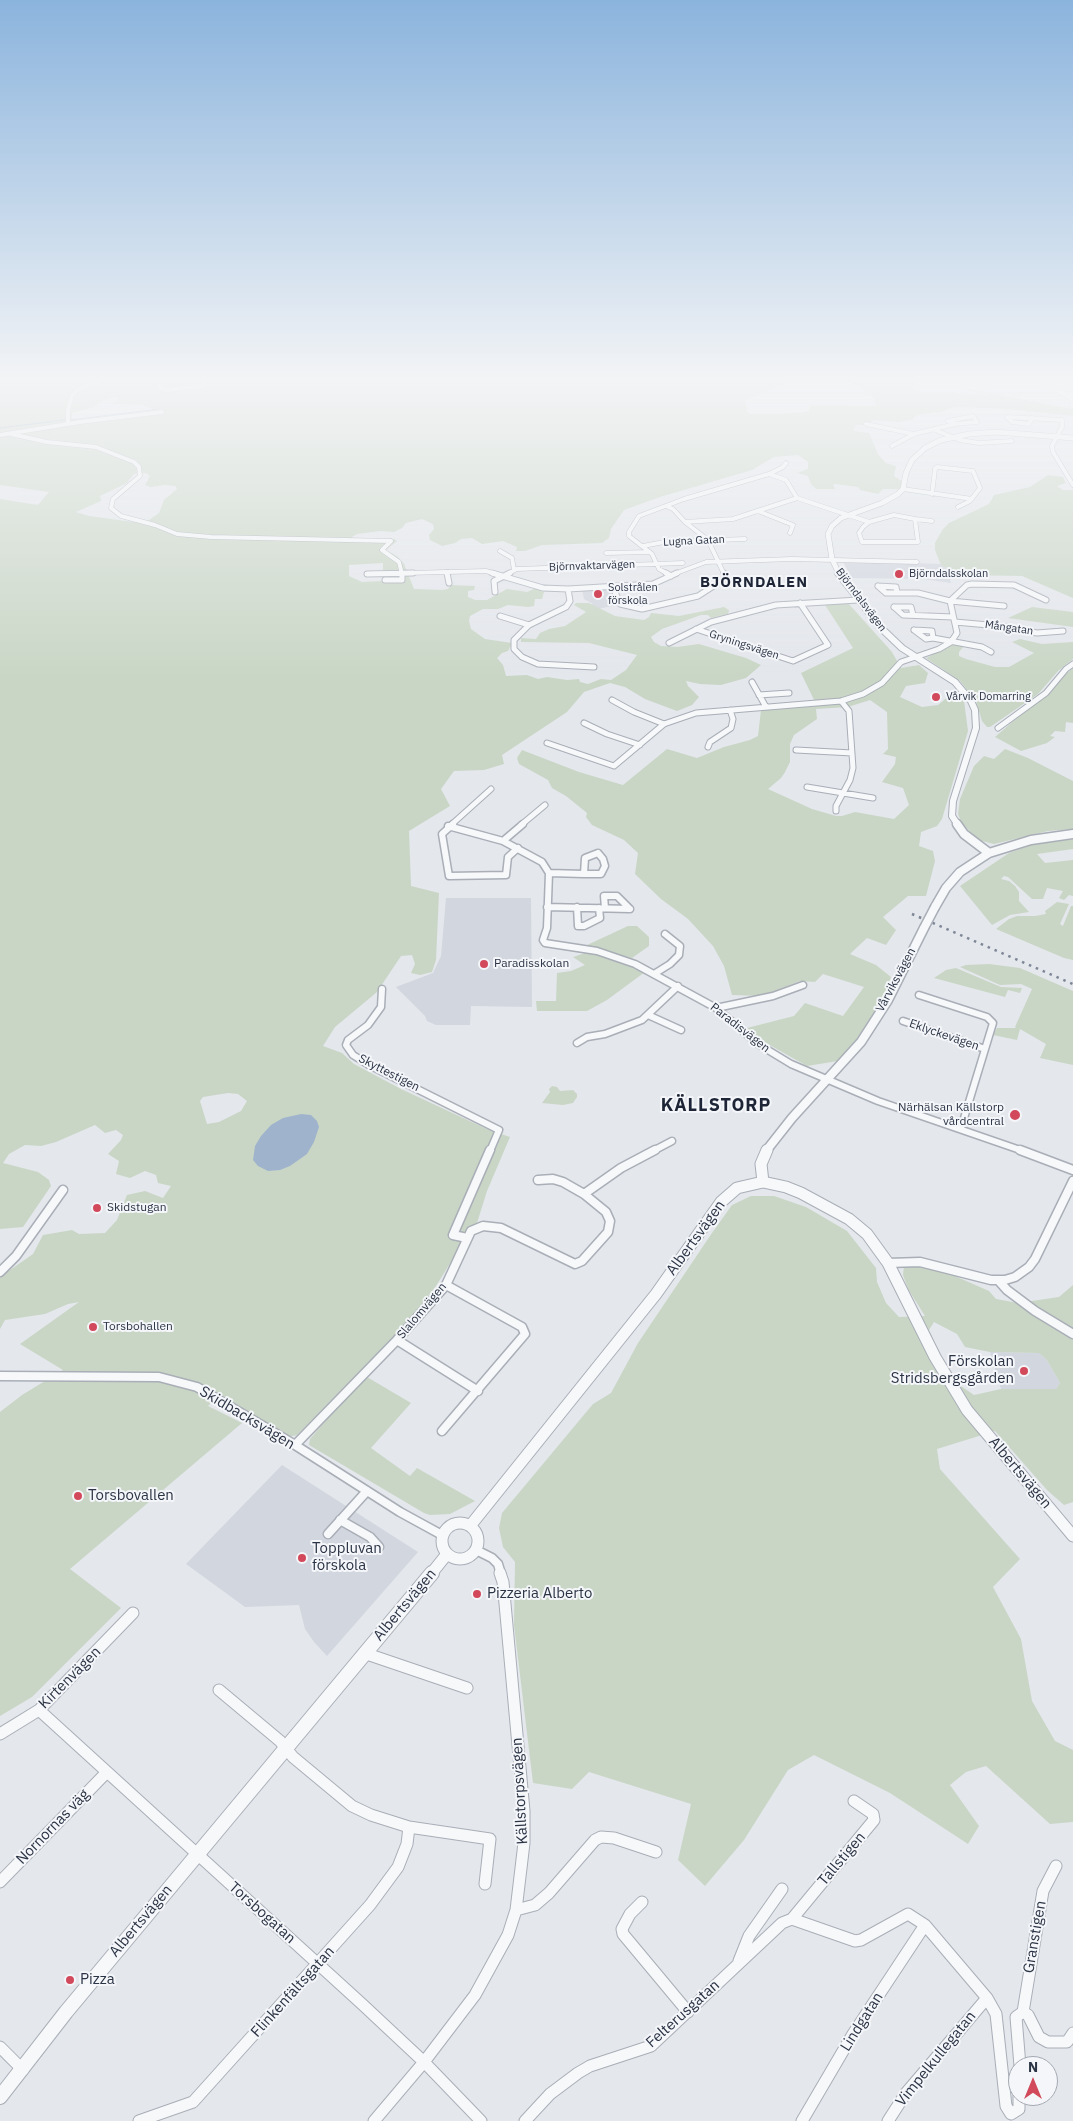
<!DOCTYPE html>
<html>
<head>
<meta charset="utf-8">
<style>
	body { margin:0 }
	#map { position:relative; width:1073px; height:2121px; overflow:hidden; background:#e4e7ec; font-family:"IBM Plex Sans",sans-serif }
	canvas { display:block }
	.north { position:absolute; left:1008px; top:2056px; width:50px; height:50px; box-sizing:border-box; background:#f4f6f9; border:1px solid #a4a8b1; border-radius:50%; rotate:0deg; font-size:14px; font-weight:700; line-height:20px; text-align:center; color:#2b3445 }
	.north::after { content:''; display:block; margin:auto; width:18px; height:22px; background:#d1495b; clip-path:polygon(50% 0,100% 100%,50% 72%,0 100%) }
</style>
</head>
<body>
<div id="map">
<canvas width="1073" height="2121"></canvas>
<div class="north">N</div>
</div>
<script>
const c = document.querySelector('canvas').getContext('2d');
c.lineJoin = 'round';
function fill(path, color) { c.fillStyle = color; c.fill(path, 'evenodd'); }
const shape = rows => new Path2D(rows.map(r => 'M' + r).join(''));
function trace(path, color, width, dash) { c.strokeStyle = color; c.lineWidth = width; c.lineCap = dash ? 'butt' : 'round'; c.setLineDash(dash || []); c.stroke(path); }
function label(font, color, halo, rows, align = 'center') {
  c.font = font + ' "IBM Plex Sans",sans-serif'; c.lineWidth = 4; c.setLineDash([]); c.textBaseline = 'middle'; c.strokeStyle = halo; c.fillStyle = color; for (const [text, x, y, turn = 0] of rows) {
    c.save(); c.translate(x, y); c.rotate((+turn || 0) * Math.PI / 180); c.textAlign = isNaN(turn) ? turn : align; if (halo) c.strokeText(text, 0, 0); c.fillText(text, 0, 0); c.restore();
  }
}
fill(shape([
	[842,560,941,564,948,569,951,583,923,579,852,578],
	[608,588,612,590,617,605,598,609,590,606,593,604,584,599,582,590],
	[446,898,531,898,532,1007,471,1006,470,1025,436,1025,427,1021,425,1016,396,987,433,973,441,956],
	[990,1352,1039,1353,1047,1360,1060,1383,1056,1389,1001,1389],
	[282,1465,418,1552,327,1656,314,1642,305,1629,299,1605,245,1607,186,1564]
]), '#d2d6de');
fill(shape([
	[0,380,795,380,745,400,747,411,750,414,779,414,806,412,809,411,810,405,876,406,874,398,853,383,843,380,909,380,916,381,913,388,916,392,950,392,988,395,965,390,969,389,1073,409,1073,416,1007,409,955,407,940,412,922,414,915,416,913,419,898,422,873,420,870,423,864,422,864,425,856,425,853,431,869,433,878,454,886,463,896,466,894,476,903,482,900,489,883,489,878,494,860,490,858,487,835,484,833,485,835,489,816,489,811,484,808,476,797,473,808,469,808,462,798,455,774,457,752,470,660,497,624,510,611,529,609,538,602,543,542,545,525,551,516,551,517,547,503,541,482,544,472,538,461,539,455,543,442,546,430,540,429,535,434,529,433,524,422,519,406,523,402,528,394,532,380,531,357,534,352,537,353,539,394,539,397,541,386,550,398,557,404,564,414,589,442,590,448,589,451,585,475,586,474,590,468,591,468,597,475,600,487,600,507,589,527,592,536,588,544,592,542,599,535,599,534,606,528,607,508,605,498,609,483,609,470,616,469,621,471,629,485,639,512,643,508,651,502,653,497,658,503,665,506,676,527,675,538,679,547,677,567,680,579,679,580,682,588,684,601,679,611,680,626,670,637,655,589,643,521,642,521,638,536,639,540,633,549,629,565,626,586,612,574,605,576,603,589,603,615,616,644,620,649,617,651,613,679,616,724,607,729,610,728,614,711,618,708,615,701,615,662,629,651,637,654,642,661,646,677,647,699,644,746,658,761,665,746,678,721,685,700,684,686,681,688,686,699,697,692,705,677,711,645,699,625,687,610,683,584,692,567,712,502,755,504,764,484,770,454,771,441,789,450,806,409,831,411,886,439,893,436,960,432,972,420,975,411,973,415,964,412,955,401,956,377,992,335,1027,323,1046,342,1053,354,1064,401,1089,489,1130,510,1137,487,1191,477,1223,466,1231,459,1249,436,1286,411,1319,297,1435,289,1437,220,1394,208,1406,242,1423,70,1569,121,1608,32,1697,0,1716,0,1412,22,1395,63,1370,20,1344,79,1302,68,1304,45,1314,5,1320,0,1329,0,1277,33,1254,43,1235,72,1230,79,1234,105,1233,117,1220,127,1195,145,1191,163,1198,171,1186,158,1183,156,1175,145,1171,130,1178,116,1174,119,1161,108,1154,121,1140,123,1135,116,1130,105,1133,95,1125,56,1142,41,1146,25,1145,9,1154,3,1163,38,1172,49,1180,51,1186,23,1227,0,1229,0,499,38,505,49,492,0,485],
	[115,397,119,400,112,404,143,405,154,410,72,420,72,413,94,407,102,401],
	[146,473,150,476,145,485,151,487,164,485,175,486,177,489,164,500,159,513,149,520,141,523,89,516,76,512,101,501,100,496,127,483,134,474],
	[383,563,383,581,362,582,349,576,349,565],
	[228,1093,238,1094,247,1101,241,1111,219,1122,207,1124,200,1101,203,1097],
	[1048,475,1063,477,1066,483,1057,486,1063,490,1073,490,1073,598,1022,576,961,575,941,565,935,550,935,543,943,529,949,523,989,504,994,495,1030,487],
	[848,603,892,652,901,668,919,665,928,673,925,683,906,686,900,697,922,707,938,705,949,696,964,701,968,731,942,819,937,826,921,832,919,846,933,851,935,861,926,896,908,896,883,917,896,930,886,945,867,938,850,954,876,965,891,977,884,995,863,1033,838,1061,807,1066,766,1043,747,1028,794,1016,805,1003,843,1016,864,987,823,974,815,982,800,981,762,996,732,995,724,966,713,946,688,919,661,899,635,874,638,853,624,840,592,825,586,817,587,813,566,796,552,788,548,780,519,764,517,758,522,750,579,772,623,785,667,749,697,758,724,747,750,740,758,736,761,710,817,706,801,673,853,648,825,605],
	[870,700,887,712,888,749,883,754,896,757,895,764,882,782,903,788,909,805,894,819,855,812,842,816,836,816,812,809,768,789,781,778,785,772,790,762,790,744,794,735,817,719,816,709,848,707],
	[1032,607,1073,612,1073,627,1008,618],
	[1020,639,1042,644,1073,642,1073,659,1058,671,1038,694,990,727,987,727,982,721,976,701,960,681,926,658,954,644,964,646,959,652,959,656,966,659,995,667,1009,667,1034,653,1012,642],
	[1073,668,1073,723,1066,722,1065,732,1055,731,1050,736,1055,737,1047,743,1021,751,995,737,1018,717,1051,692,1061,678],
	[1005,749,1028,758,1073,781,1073,829,1048,831,994,844,978,840,961,822,958,814,960,799,974,766,984,756,994,759],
	[1073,839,1073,849,1037,854,1045,863,1073,860,1073,896,1069,895,1064,900,1059,898,1063,891,1047,888,1043,899,1032,899,1008,877,1004,876,1001,879,1009,881,1015,886,1019,892,1019,901,1029,912,1010,915,992,925,960,886,1009,853,1032,845],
	[1057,902,1069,904,1060,924,1063,926,1071,906,1073,906,1073,960,1064,958,996,929,1009,919,1017,916,1035,916,1046,914,1045,911],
	[628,926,637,926,649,937,649,946,632,958,585,946],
	[585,953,598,955,645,972,607,1000,587,1011,537,1011,536,1001,556,1001,557,973,571,971,585,965,573,957],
	[989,964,1020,968,1073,991,1073,1065,1040,1058,1046,1044,1020,1029,1017,1040,993,1035,997,1028,1016,1028,1015,1027,1032,989,1021,984,1000,985,960,967,966,965],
	[956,968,1001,987,1022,988,1020,993,1008,990,1005,997,934,978,946,970],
	[552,1086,557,1087,560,1091,573,1090,577,1094,577,1097,573,1103,563,1105,542,1103,550,1092,549,1089],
	[751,1196,774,1196,806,1207,847,1231,876,1268,877,1282,886,1303,899,1317,925,1316,908,1289,903,1275,904,1265,916,1264,939,1269,989,1291,996,1299,1018,1303,1059,1297,1073,1285,1073,1502,1064,1505,1047,1490,995,1431,937,1449,940,1469,1020,1559,993,1587,1021,1639,1032,1701,1055,1741,1073,1750,1073,1822,1050,1824,986,1766,966,1772,950,1785,979,1826,968,1844,890,1793,814,1755,788,1770,744,1840,705,1886,678,1860,691,1804,589,1772,572,1789,533,1783,514,1625,515,1562,503,1547,499,1528,502,1513,593,1404,611,1393,638,1343,712,1233,732,1205],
	[934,1322,957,1334,965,1347,990,1352,1039,1353,1047,1360,1060,1383,1056,1389,1001,1389,974,1395,952,1380,929,1330],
	[367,1377,411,1403,371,1448,410,1476,417,1468,475,1501,450,1514,430,1515,424,1513,309,1445,310,1439,326,1420]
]), '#c9d6c5');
fill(shape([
	[301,1114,311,1115,317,1121,319,1127,314,1142,307,1154,290,1166,280,1170,268,1171,258,1166,253,1160,255,1146,261,1136,271,1125,283,1118]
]), '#9fb4cc');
trace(shape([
	[69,420,159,409],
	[0,428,65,420]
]), '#9fb4cc', 1);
const minorFar4 = shape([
	[158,380,161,389,167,390,202,386,204,385,203,380],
	[1064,394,1073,393],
	[973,416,977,422,955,424,948,421,973,416],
	[1007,417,1062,420,1062,427,1052,446,1053,452,1073,485],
	[1007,417,1012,422,1029,424,1032,418],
	[68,424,68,410,72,395,79,389,102,380],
	[866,424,914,434],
	[935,430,960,440,979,443,1012,441],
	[11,434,47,442,96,447,134,462,139,467,140,476,113,499,111,508,121,516,155,525,177,534,211,537,391,541],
	[0,435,80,422,162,412],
	[892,446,914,434,955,424],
	[769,474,786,480,797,498,869,522],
	[903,489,972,499],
	[932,494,935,469,937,467,973,471,980,488,970,501,958,507],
	[666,506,673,509,685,522,708,540,724,574],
	[758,511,793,525,790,533],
	[894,515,915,519,918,542,862,542,859,533,863,527,869,522,894,515],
	[915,519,932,521],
	[685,522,733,519,797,498],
	[391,541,382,550,399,562,402,574],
	[643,546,664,542,745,539],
	[500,551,512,558,514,570],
	[606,553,650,552],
	[447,572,447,574],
	[367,574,486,571,496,574],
	[507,574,517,569,683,563],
	[668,574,659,569,652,554,629,536,629,532,639,516,684,499,769,474,783,467,786,463],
	[674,574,706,562,792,559,917,562]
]);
const minorFar3 = shape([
	[447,573,449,583],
	[492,573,543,588,568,589,653,584,677,573],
	[666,573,671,576],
	[367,574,413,573],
	[385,580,402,580,402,573],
	[878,586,886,593,918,593,950,601,1004,606],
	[878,586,896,587,897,593],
	[613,587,620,604,642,609,698,596,726,578,724,573],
	[568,589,570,601,566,607,529,625,514,640,514,649,522,657,538,664,594,667],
	[495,592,494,581,510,573],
	[950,601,967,585,972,584,1014,585,1046,600],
	[894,607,903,615,953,617],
	[894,607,911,607,913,615],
	[500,616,529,625],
	[955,622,1000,626,1037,633,1063,631],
	[696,629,793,661,828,645,800,603],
	[914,630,926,639,933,638,982,647,991,652],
	[914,630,932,631,933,638],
	[669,643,711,622,776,605,858,600],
	[752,682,766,707],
	[759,695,789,693],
	[612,700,634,712,664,724],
	[584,723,607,734,640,745],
	[998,728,1046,693,1066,669,1073,664],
	[547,743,614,766,664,724,696,713,841,701,863,694,882,683,901,662,939,649,951,642,957,633,950,601],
	[708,747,710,742,731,728,733,719,730,710],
	[796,750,852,753],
	[807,787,873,798],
	[836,811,836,806,850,780,853,768,849,711,841,701],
	[451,825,491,789],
	[521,825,545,805]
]);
const minorFar2 = shape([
	[453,824,442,834,449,876,506,875,508,857,518,848],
	[448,826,503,841,542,862,549,873,547,928,543,940,545,943,597,951,635,964,716,1008,758,1044,791,1064,878,1101,1023,1151],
	[503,841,523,824],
	[598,853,603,859,605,866,601,874,584,874,585,858,598,853],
	[549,873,584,874],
	[547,907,630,909],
	[577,907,578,926,584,926,600,918,599,908],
	[605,908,604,896,617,896,630,909],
	[654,974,670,964,679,955,680,946,665,934],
	[382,989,381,1007,368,1025,348,1040,346,1045,353,1055,369,1065,499,1130,490,1151],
	[919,995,987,1017,993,1023,961,1128],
	[716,1008,773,996,803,985],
	[648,1015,681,1030],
	[903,1021,985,1049],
	[577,1043,587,1037,605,1034,642,1020,678,986],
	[653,1151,672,1141]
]);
const minorFar1 = shape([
	[1020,1150,1073,1170],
	[584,1194,621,1168,655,1150],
	[467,1238,453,1235,490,1150],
	[888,1263,920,1262,991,1280,1005,1280,1015,1277,1029,1267,1035,1259,1073,1181],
	[0,1272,16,1256,63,1190],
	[999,1281,1007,1290,1035,1311,1073,1334],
	[397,1340,478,1391],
	[0,1376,159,1377,197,1387,295,1445,400,1512,442,1535],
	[442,1431,525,1334,522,1327,446,1285],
	[295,1445,397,1340,446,1285,471,1231,483,1226,501,1228,575,1264,582,1261,608,1232,610,1221,606,1212,584,1194,563,1182,553,1179,538,1180],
	[340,1520,370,1537,379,1547],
	[328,1534,367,1491],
	[476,1550,492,1558,498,1564,501,1574]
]);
const minor = shape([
	[364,1653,467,1688],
	[219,1690,280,1741,293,1757,352,1806,371,1815,409,1827,490,1839,485,1884],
	[39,1710,362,2004,424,2062,481,2121],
	[0,1734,39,1710,133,1613],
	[0,1882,107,1772],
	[642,1902,630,1914,622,1929,623,1934,688,2012],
	[516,1910,535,1905,549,1893,595,1840,601,1837,614,1838,656,1852],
	[792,1919,874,1820,873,1814,854,1801],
	[739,1961,749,1936,782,1889],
	[1023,2012,1043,1891,1056,1866],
	[1023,2012,1028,2015,1039,2037,1048,2042,1067,2042,1073,2033],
	[0,2047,23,2070],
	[1020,2066,1016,2017,1023,2012],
	[1011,2114,1019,2109,1019,2096],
	[139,2121,193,2102,370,1905,398,1867,407,1844,409,1827],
	[374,2121,424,2062,475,1995,508,1935,516,1910,524,1843,524,1811,503,1582,500,1573],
	[525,2121,550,2094,578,2073,590,2066,651,2046,782,1923,792,1919,855,1941,861,1940,908,1914,925,1925,987,1998,996,2014,1006,2106,1011,2114],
	[802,2121,853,2034,925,1925],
	[888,2121,906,2093,987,1998]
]);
const tertiaryFar4 = shape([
	[839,574,832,559,828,534,832,526,841,518,882,503,898,494,903,489,906,473,912,460,925,448,941,440,969,434,996,432,1073,438]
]);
const tertiaryFar3 = shape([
	[838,573,881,628,902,648,955,682,971,701,975,710,976,728,953,801,952,816,958,825]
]);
const tertiaryFar2 = shape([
	[957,824,964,834,989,853],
	[935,907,946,888,960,872,989,853,1031,840,1073,834],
	[766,1151,792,1118,861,1042,888,1000,924,928]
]);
const tertiaryFar1 = shape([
	[763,1182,761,1164,767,1150],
	'442 1541a18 18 0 1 1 36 0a18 18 0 1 1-36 0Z',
	[470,1526,656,1294,721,1202,737,1188,763,1182,786,1187,801,1193,849,1219,867,1234,888,1263,935,1357,967,1410,1073,1536],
	[431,1574,447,1554]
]);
const tertiary = shape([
	[0,2097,66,2012,432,1573]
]);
const secondary = shape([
	[1040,380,1073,399]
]);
trace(minorFar4, '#a9aeb7', 5);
trace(minorFar3, '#a9aeb7', 7);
trace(minorFar2, '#a9aeb7', 9);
trace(minorFar1, '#a9aeb7', 11);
trace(minor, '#a9aeb7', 13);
trace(tertiaryFar4, '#a9aeb7', 6);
trace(tertiaryFar3, '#a9aeb7', 8);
trace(tertiaryFar2, '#a9aeb7', 11);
trace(tertiaryFar1, '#a9aeb7', 13);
trace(tertiary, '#a9aeb7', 16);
trace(secondary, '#a9aeb7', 6);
trace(minorFar4, '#f7f8fa', 4);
trace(minorFar3, '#f7f8fa', 5);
trace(minorFar2, '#f7f8fa', 6);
trace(minorFar1, '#f7f8fa', 8);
trace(minor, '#f7f8fa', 11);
trace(tertiaryFar4, '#f7f8fa', 5);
trace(tertiaryFar3, '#f7f8fa', 6);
trace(tertiaryFar2, '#f7f8fa', 8);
trace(tertiaryFar1, '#f7f8fa', 11);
trace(tertiary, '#f7f8fa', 14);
trace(secondary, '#fff', 5);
trace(shape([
	[912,914,1073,984]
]), '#7d8696', 2.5, [2.5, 5]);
const tertiaryBridge = shape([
	[924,928,935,907]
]);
trace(tertiaryBridge, '#a9aeb7', 11, []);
trace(tertiaryBridge, '#f7f8fa', 8);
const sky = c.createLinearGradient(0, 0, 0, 677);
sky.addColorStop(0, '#8bb4dd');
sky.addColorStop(0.56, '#f3f4f6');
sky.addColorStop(1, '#f3f4f600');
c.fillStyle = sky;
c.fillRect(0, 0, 1073, 677);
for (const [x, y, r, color] of [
	[899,574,5,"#d1495b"],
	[598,594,5,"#d1495b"],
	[936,697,5,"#d1495b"],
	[484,964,5,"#d1495b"],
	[1015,1115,6,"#d1495b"],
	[97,1208,5,"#d1495b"],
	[93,1327,5,"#d1495b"],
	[1024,1371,5,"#d1495b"],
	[78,1496,5,"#d1495b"],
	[302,1558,5,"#d1495b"],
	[477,1594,5,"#d1495b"],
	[70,1980,5,"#d1495b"]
]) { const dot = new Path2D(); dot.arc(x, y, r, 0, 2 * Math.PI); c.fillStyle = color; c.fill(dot); trace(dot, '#f4f6f9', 2); }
label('11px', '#2b3445', '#f4f6f9', [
	["Lugna Gatan",694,541,-3],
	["Björnvaktarvägen",592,566,-2],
	["Björndalsvägen",861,600,53],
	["Mångatan",1009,628,8],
	["Gryningsvägen",744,645,18]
]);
label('11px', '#2b3445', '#f4f6f9', [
	["Björndalsskolan",909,574],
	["Solstrålen",608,588],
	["förskola",608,601],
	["Vårvik Domarring",946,697]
], 'left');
label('12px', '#2b3445', '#f4f6f9', [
	["Paradisskolan",494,964],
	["Närhälsan Källstorp",1004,1108,"right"],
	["vårdcentral",1004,1122,"right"],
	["Skidstugan",107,1208],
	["Torsbohallen",103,1327]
], 'left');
label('12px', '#2b3445', '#f4f6f9', [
	["Vårviksvägen",896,980,-62],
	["Paradisvägen",740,1028,38],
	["Eklyckevägen",944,1035,19],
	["Skyttestigen",389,1073,27],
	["Slalomvägen",422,1311,-50]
]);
c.letterSpacing = '1px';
label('bold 15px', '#1d2536', '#f4f6f9', [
	["BJÖRNDALEN",754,583]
]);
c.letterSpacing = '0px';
label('15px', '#2b3445', '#f4f6f9', [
	["Albertsvägen",696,1238,-54],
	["Skidbacksvägen",247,1418,31],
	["Albertsvägen",1020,1473,50],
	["Albertsvägen",405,1605,-50],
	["Kirtenvägen",70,1678,-45],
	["Källstorpsvägen",520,1791,-93],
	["Nornornas väg",53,1827,-46],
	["Tallstigen",842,1859,-50],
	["Torsbogatan",262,1913,42],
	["Albertsvägen",141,1921,-50],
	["Granstigen",1035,1937,-80],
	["Flinkenfältsgatan",293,1992,-48],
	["Felterusgatan",683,2014,-42],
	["Lindgatan",862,2022,-58],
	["Vimpelkullegatan",936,2059,-51]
]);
label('15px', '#2b3445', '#f4f6f9', [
	["Förskolan",1014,1362,"right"],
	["Stridsbergsgården",1014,1379,"right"],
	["Torsbovallen",88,1496],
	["Toppluvan",312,1549],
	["förskola",312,1566],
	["Pizzeria Alberto",487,1594],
	["Pizza",80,1980]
], 'left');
c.letterSpacing = '1px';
label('bold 18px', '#1d2536', '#f4f6f9', [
	["KÄLLSTORP",716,1106]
]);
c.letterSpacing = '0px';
</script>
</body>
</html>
